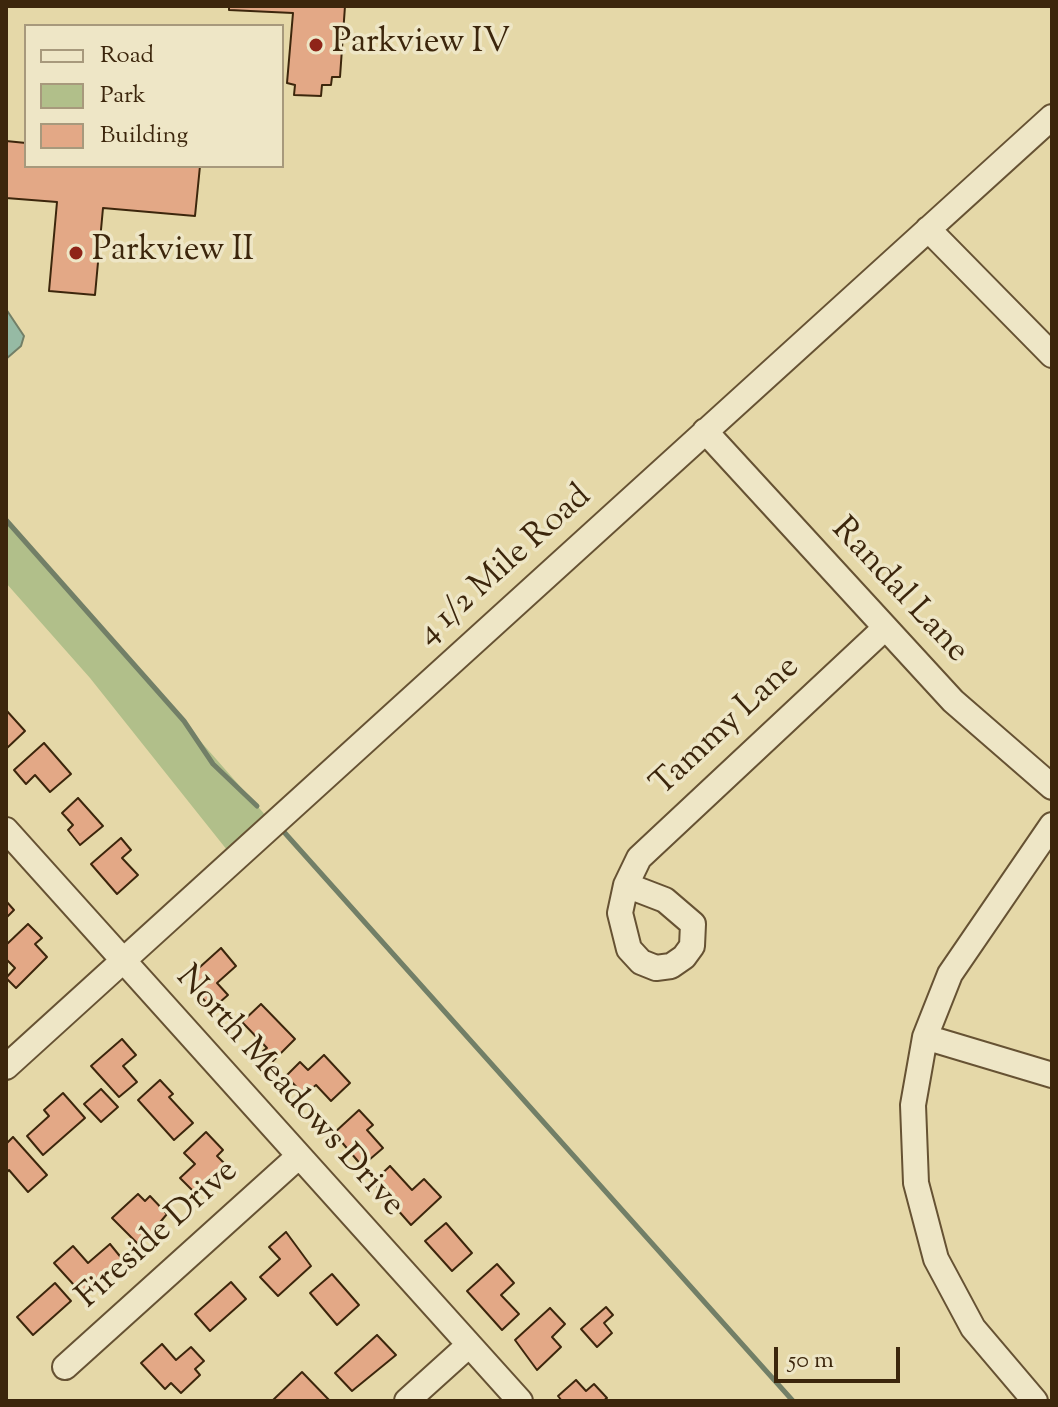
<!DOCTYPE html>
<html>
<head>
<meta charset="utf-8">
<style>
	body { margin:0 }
	#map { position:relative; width:1058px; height:1407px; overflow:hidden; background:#e5d8a8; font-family:"Sorts Mill Goudy",serif }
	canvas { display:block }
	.frame { position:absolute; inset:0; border:8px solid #3c260c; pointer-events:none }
	.legend { position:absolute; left:24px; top:24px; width:260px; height:144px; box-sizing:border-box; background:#eee6c6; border:2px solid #a7997c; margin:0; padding:10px 14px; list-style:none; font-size:24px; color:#3c260c }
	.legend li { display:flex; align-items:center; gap:16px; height:40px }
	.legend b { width:40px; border:2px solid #a7997c }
	.scale { position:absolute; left:774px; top:1347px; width:126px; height:36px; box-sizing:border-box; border:4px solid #3c260c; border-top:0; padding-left:10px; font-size:24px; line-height:28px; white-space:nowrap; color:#3c260c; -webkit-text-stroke:6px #eee6c6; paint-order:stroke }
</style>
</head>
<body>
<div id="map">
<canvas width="1058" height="1407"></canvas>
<div class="frame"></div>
<ul class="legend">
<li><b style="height:10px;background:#eee6c6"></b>Road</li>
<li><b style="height:22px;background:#b1bf8a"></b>Park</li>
<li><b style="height:22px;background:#e3a886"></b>Building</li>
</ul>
<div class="scale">50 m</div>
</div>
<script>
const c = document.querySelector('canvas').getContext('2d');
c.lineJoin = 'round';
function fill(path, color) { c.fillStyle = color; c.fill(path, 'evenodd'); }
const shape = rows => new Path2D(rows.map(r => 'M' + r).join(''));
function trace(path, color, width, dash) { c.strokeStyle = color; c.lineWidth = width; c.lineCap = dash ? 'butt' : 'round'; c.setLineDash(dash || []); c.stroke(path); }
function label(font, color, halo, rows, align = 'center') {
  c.font = font + ' "Sorts Mill Goudy",serif'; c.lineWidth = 7; c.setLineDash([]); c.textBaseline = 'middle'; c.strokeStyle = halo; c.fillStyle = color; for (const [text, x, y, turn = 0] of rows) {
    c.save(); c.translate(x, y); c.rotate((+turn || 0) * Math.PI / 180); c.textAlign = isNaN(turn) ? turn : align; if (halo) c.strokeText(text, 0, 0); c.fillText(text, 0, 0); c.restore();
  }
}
fill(shape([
	[6,520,267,817,227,850,90,678,6,583]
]), '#b1bf8a');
const water = shape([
	[6,309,24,336,21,346,6,359,6,309]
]);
fill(water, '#96baa4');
trace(water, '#727f67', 2);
trace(shape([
	[6,520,184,721,213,764,257,806],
	[284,832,793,1401]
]), '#727f67', 5);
const building = shape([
	[229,6,345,6,340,77,332,77,331,85,322,85,321,96,294,95,295,85,287,83,293,13,229,10,229,6],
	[6,141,26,143,26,166,200,166,195,216,103,208,95,295,49,291,57,202,6,198,6,141],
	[6,710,25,731,6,749,6,710],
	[44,743,71,774,50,792,35,775,26,784,14,770,44,743],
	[78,798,103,826,80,845,68,830,73,825,62,813,78,798],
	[121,838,131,850,122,858,138,875,117,894,91,864,121,838],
	[6,901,14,910,6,918,6,901],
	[28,924,42,938,35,944,47,957,16,988,6,978,15,968,6,959,6,945,28,924],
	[221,948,236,966,217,983,228,995,212,1009,196,991,200,987,190,976,221,948],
	[261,1004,295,1039,273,1061,263,1051,267,1048,242,1022,261,1004],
	[122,1039,136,1055,123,1066,137,1082,119,1097,91,1066,122,1039],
	[324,1055,350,1083,331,1101,316,1085,304,1095,286,1076,300,1062,308,1070,324,1055],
	[160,1080,173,1094,169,1097,193,1123,174,1140,138,1100,160,1080],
	[101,1089,118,1107,101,1122,84,1104,101,1089],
	[63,1093,85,1118,43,1155,27,1136,49,1116,44,1110,63,1093],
	[359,1110,373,1125,367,1130,383,1148,362,1166,334,1133,359,1110],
	[206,1132,223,1150,217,1156,227,1166,197,1195,180,1178,195,1164,184,1153,206,1132],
	[13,1137,47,1175,28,1192,9,1170,6,1173,6,1144,13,1137],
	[390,1166,412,1190,424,1179,441,1197,411,1225,373,1182,390,1166],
	[138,1194,145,1201,150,1196,167,1214,140,1246,112,1218,138,1194],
	[446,1223,472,1253,452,1271,425,1241,446,1223],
	[286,1232,311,1266,278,1296,260,1277,280,1259,269,1247,286,1232],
	[110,1244,123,1260,83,1295,54,1263,73,1246,88,1263,110,1244],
	[497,1264,514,1283,501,1295,519,1314,502,1330,467,1291,497,1264],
	[332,1274,359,1305,337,1325,310,1293,332,1274],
	[231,1282,246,1299,210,1331,195,1314,231,1282],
	[55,1283,71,1301,33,1335,17,1317,55,1283],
	[606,1307,613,1315,604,1323,612,1333,597,1347,581,1329,606,1307],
	[550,1308,565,1324,552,1337,561,1347,537,1370,515,1340,550,1308],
	[377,1335,396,1355,352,1391,335,1373,377,1335],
	[162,1344,176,1360,191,1347,204,1361,195,1369,200,1375,181,1393,171,1383,165,1389,141,1363,162,1344],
	[302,1372,330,1401,272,1401,302,1372],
	[576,1380,586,1391,594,1384,607,1398,603,1401,562,1401,558,1396,576,1380]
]);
fill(building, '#e3a886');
trace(building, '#3c260c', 2);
const minor = shape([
	[928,229,1052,355],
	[705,431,953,701,1052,787],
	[6,830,520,1401],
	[626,885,665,900,693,924,692,946,684,957,671,966,656,968,641,962,629,949,620,913,626,885,639,858,885,628],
	[925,1037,1052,1075],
	[6,1067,1052,117],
	[65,1367,299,1156],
	[407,1401,469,1345],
	[1035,1401,973,1328,936,1259,916,1183,913,1105,925,1037,950,974,1052,825]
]);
trace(minor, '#665233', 28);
trace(minor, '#eee6c6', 24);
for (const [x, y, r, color] of [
	[316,45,8,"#8f2418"],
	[76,253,8,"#8f2418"]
]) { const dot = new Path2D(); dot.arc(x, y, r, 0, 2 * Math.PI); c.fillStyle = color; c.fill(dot); trace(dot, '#eee6c6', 3); }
label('34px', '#3c260c', '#eee6c6', [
	["Parkview IV",332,45],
	["Parkview II",92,253]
], 'left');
label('34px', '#3c260c', '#eee6c6', [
	["4 1/2 Mile Road",506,567,-42],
	["Randal Lane",898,592,47],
	["Tammy Lane",727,728,-43],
	["North Meadows Drive",288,1093,48],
	["Fireside Drive",159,1236,-42]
]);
</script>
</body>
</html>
